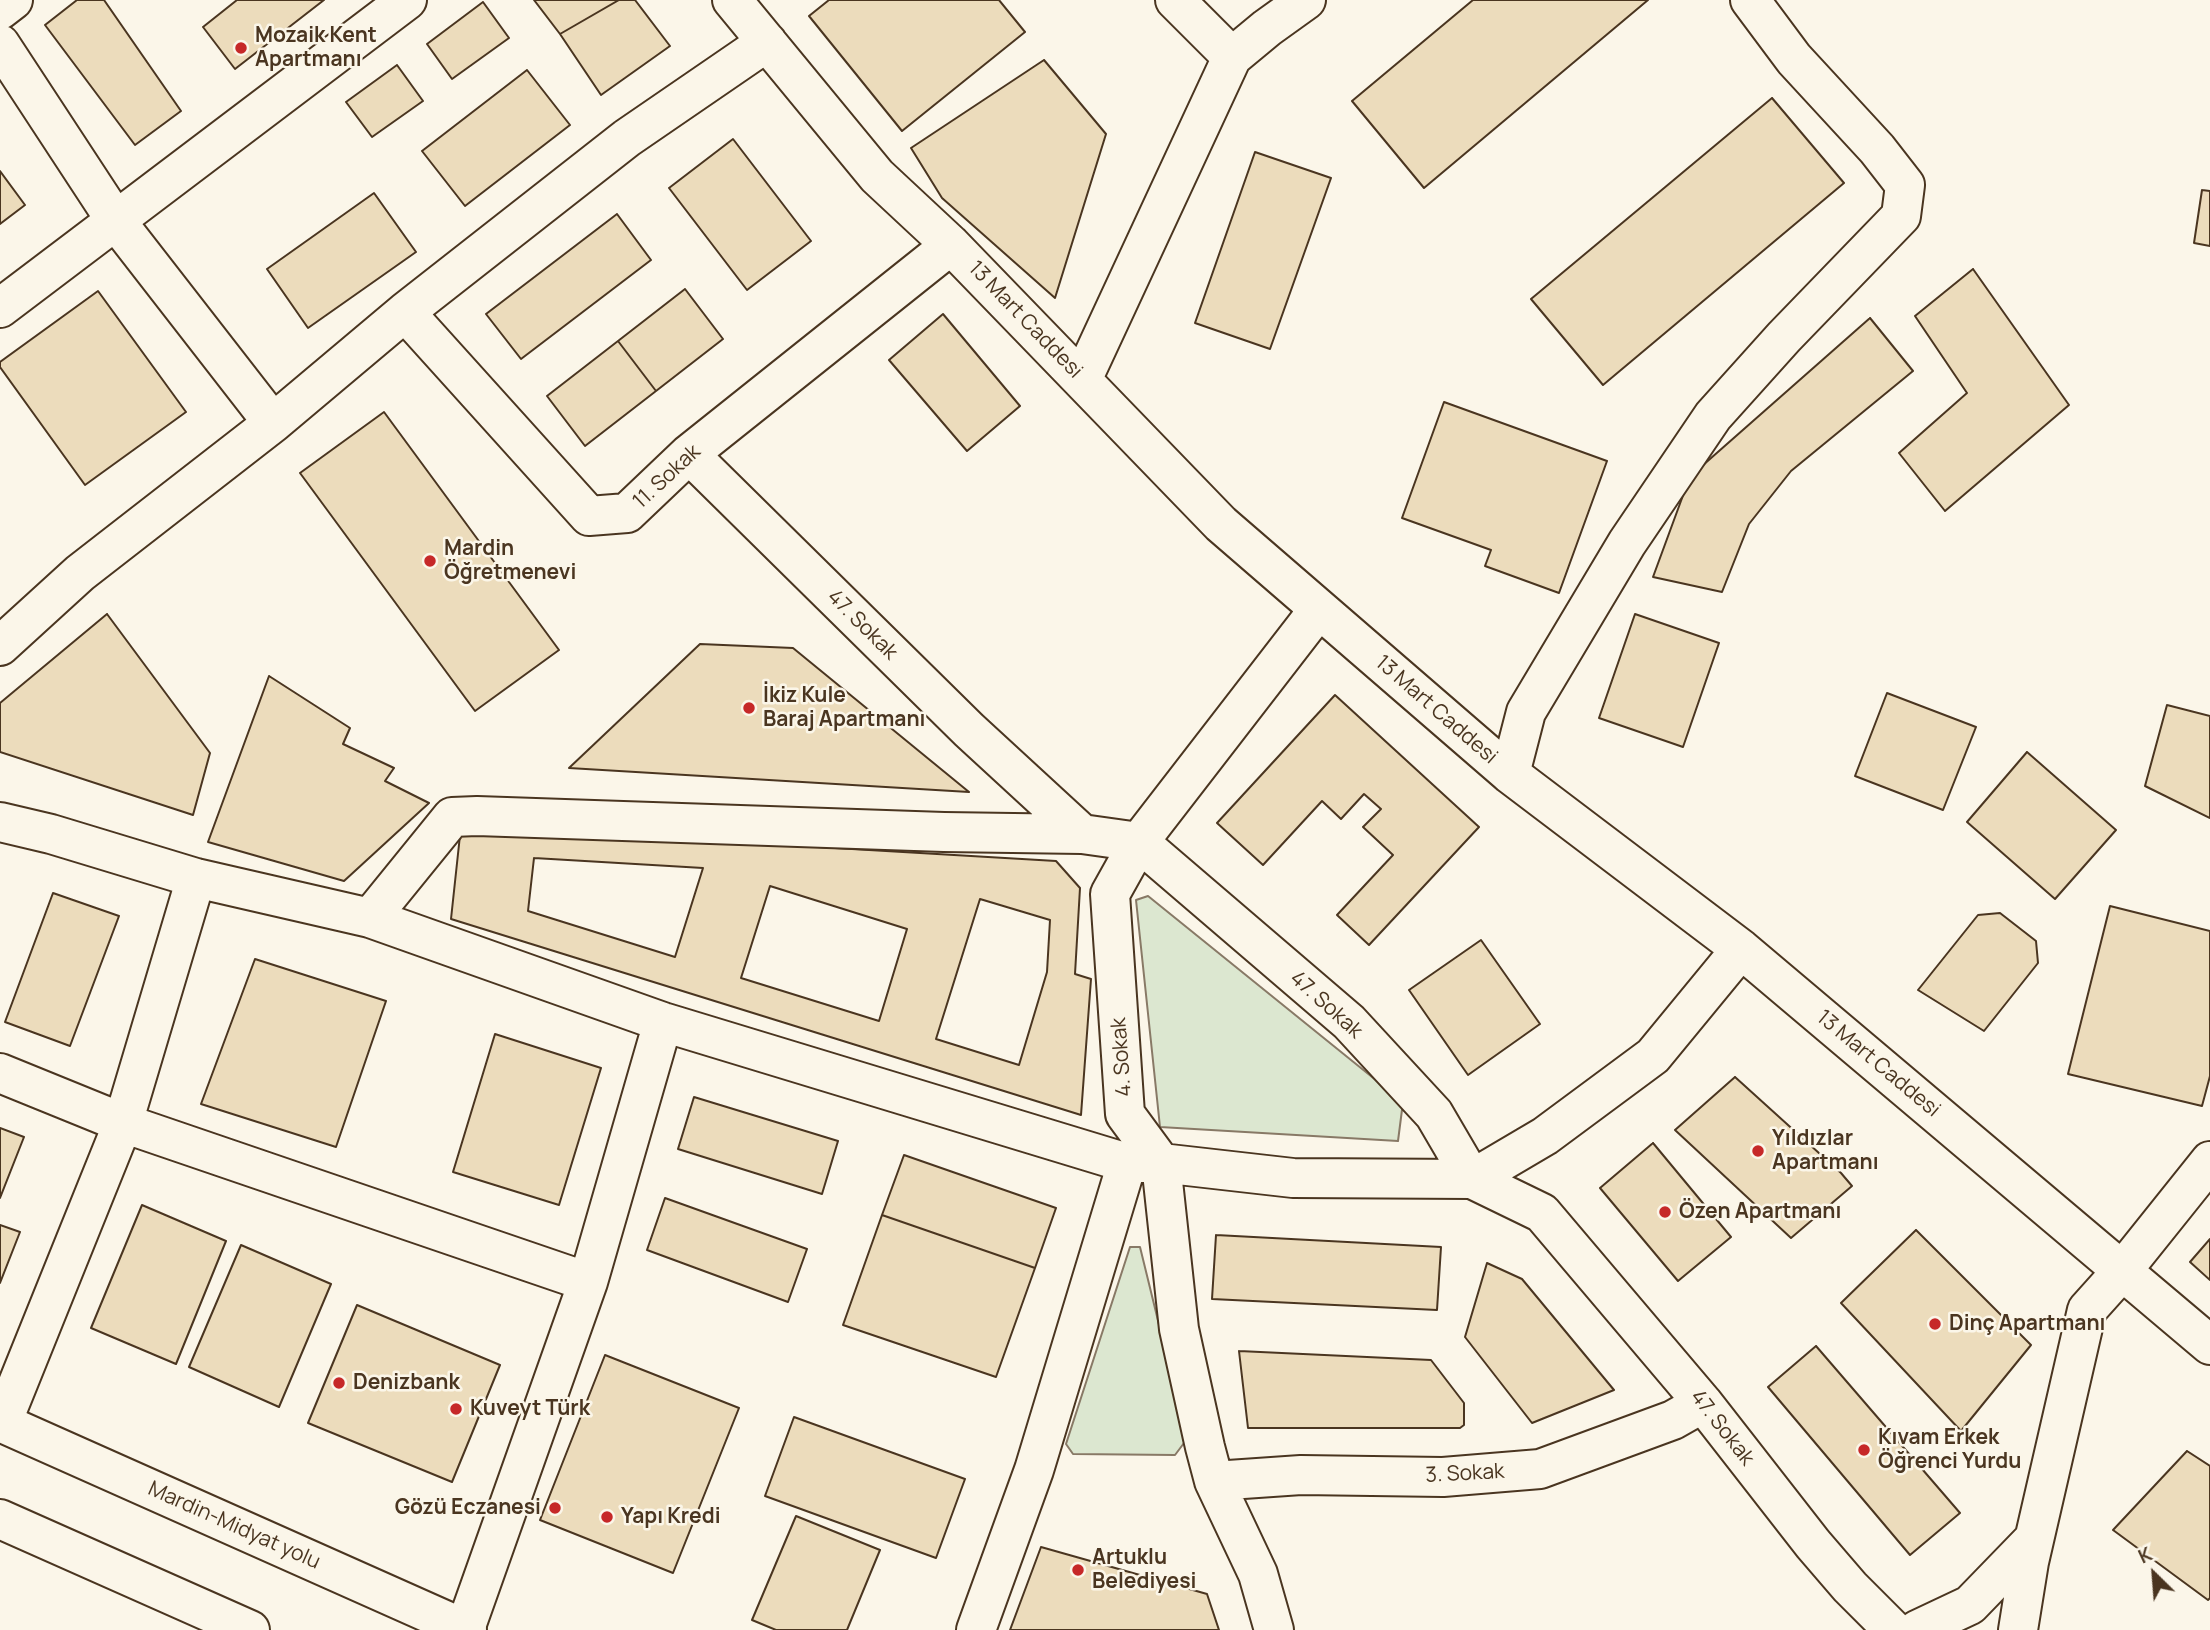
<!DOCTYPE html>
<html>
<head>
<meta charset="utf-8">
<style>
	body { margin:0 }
	#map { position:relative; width:2210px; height:1630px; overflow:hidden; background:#fbf6e9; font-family:Manrope,sans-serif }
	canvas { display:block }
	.north { position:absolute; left:2119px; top:1539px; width:70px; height:70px; -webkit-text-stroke:5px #fbf6e9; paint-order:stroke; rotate:335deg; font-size:19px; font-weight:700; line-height:28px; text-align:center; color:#4a3520 }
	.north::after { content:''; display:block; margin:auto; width:24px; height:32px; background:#4a3520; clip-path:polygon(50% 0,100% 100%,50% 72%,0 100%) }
</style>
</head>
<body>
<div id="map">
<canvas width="2210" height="1630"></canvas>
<div class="north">K</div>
</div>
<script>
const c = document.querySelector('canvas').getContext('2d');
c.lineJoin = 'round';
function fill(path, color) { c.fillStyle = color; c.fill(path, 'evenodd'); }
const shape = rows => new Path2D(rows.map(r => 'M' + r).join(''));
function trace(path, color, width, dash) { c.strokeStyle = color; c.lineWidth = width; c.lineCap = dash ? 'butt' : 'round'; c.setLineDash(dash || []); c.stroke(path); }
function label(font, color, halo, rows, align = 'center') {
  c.font = font + ' Manrope,sans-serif'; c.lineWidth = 5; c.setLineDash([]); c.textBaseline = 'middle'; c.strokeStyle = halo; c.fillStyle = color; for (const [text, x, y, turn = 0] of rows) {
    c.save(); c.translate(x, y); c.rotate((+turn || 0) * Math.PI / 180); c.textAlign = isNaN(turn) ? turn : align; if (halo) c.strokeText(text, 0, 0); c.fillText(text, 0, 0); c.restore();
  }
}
const green = shape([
	[1148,896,1403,1102,1398,1141,1160,1127,1136,900,1148,896],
	[1130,1247,1140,1247,1187,1439,1175,1455,1073,1454,1066,1444,1130,1247]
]);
fill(green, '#dce7d0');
trace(green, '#887966', 2);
const building = shape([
	[77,0,104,0,181,111,135,145,45,25,77,0],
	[237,0,324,0,235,69,203,27,237,0],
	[534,0,619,0,560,34,534,0],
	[619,0,635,0,670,46,601,95,560,34,619,0],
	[829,0,999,0,1025,32,902,131,809,16,829,0],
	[1473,0,1648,0,1424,188,1352,101,1473,0],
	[483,2,509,38,452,79,427,44,483,2],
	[1044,60,1106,134,1055,298,942,198,911,148,1044,60],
	[397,65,423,101,372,137,346,102,397,65],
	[527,70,570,125,465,206,422,151,527,70],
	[1772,98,1844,183,1603,385,1531,299,1772,98],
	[733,139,811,241,747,290,669,188,733,139],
	[1255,152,1331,178,1270,349,1195,323,1255,152],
	[0,171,25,205,0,224,0,171],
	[2202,190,2210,191,2210,246,2194,243,2202,190],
	[374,193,416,252,308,328,267,269,374,193],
	[617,214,651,260,521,359,486,314,617,214],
	[1973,269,2069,405,1945,511,1899,453,1967,393,1915,316,1973,269],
	[685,289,723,339,656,391,618,341,685,289],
	[98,291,186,412,85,485,0,367,0,362,98,291],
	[943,314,1020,406,967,451,889,360,943,314],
	[1870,318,1913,371,1791,471,1749,524,1722,592,1653,577,1685,490,1702,466,1870,318],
	[618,341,656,391,585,446,547,396,618,341],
	[1444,402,1607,461,1559,593,1485,566,1491,550,1402,518,1444,402],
	[384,412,559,650,475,711,300,473,384,412],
	[107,614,210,753,193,815,0,752,0,703,107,614],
	[1635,614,1719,643,1683,747,1599,718,1635,614],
	[700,644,793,648,969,792,569,768,700,644],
	[269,676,350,728,343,744,394,768,385,781,429,803,344,881,208,842,269,676],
	[1887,693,1976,727,1943,810,1855,776,1887,693],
	[1335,695,1479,827,1369,945,1337,915,1393,855,1363,827,1381,809,1364,794,1341,819,1322,801,1263,865,1217,823,1335,695],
	[2167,705,2210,716,2210,818,2145,786,2167,705],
	[2027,752,2116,830,2055,899,1967,822,2027,752],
	[461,826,1056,861,1080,888,1075,974,1091,979,1081,1115,451,919,461,826],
	[534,858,703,868,675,957,528,911,534,858],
	[770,886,907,929,879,1021,741,978,770,886],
	[53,893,119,916,70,1046,5,1022,53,893],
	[980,899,1050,920,1047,972,1019,1065,936,1039,980,899],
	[2110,906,2210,931,2210,1076,2202,1106,2068,1074,2110,906],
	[2000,913,2036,941,2038,963,1984,1031,1918,990,1978,915,2000,913],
	[1481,940,1540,1024,1468,1075,1409,990,1481,940],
	[255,959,386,1001,336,1147,201,1104,255,959],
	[495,1034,601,1068,559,1205,453,1172,495,1034],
	[1735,1077,1841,1173,1852,1186,1791,1238,1675,1130,1735,1077],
	[694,1097,838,1141,822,1194,678,1149,694,1097],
	[0,1128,24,1137,0,1198,0,1128],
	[1653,1143,1731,1237,1678,1281,1600,1188,1653,1143],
	[904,1155,1056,1208,1035,1268,882,1215,904,1155],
	[665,1198,807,1249,788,1302,647,1250,665,1198],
	[142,1205,226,1241,176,1364,91,1328,142,1205],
	[882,1215,1035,1268,996,1377,843,1325,882,1215],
	[0,1225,20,1232,0,1283,0,1225],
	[1916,1230,2031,1345,1961,1431,1841,1303,1916,1230],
	[1216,1235,1441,1247,1437,1310,1212,1299,1216,1235],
	[2210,1239,2210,1280,2190,1262,2210,1239],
	[241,1245,331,1284,279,1407,189,1367,241,1245],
	[1487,1263,1522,1279,1614,1390,1532,1423,1465,1337,1487,1263],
	[357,1305,500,1365,452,1482,308,1423,357,1305],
	[1816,1346,1960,1513,1910,1555,1768,1387,1816,1346],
	[1239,1351,1431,1360,1464,1403,1464,1425,1460,1428,1248,1428,1239,1351],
	[605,1355,739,1408,673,1573,540,1520,605,1355],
	[794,1417,965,1479,936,1558,765,1496,794,1417],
	[2187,1451,2210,1466,2210,1598,2208,1600,2113,1530,2187,1451],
	[796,1516,880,1550,847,1630,776,1630,752,1620,796,1516],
	[1041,1547,1207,1594,1219,1630,1010,1630,1041,1547]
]);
fill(building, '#ecdcbc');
trace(building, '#4a3520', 2);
const minor = shape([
	[732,0,877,176,951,245,1221,524,1510,774,1741,949,2210,1345],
	[1175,0,1232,57],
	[0,10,13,0],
	[0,44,116,221,273,423],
	[0,308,407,0],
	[405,312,589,516,627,513,689,454,951,245],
	[1082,380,1232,57,1267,28,1306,0],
	[689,454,969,730,1082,834,1139,842,1349,1022,1434,1114,1472,1179,1542,1213,1703,1403,1813,1544,1850,1587,1893,1630],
	[0,646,80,573,273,423,405,312,627,138,767,42],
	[1510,774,1526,712,1627,543,1713,416,1784,337,1901,216,1905,185,1877,149,1794,59,1750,0],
	[0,822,51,834,196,878,370,918,663,1022,1127,1163,1161,1163,1293,1178,1472,1179,1545,1136,1653,1056,1741,949],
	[370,918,452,817,477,816,944,832,1082,834],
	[0,1073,123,1123,588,1282],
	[2,1423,123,1123,196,878],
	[1214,1481,1301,1475,1443,1477,1540,1469,1673,1420,1703,1403],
	[465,1629,588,1282,663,1022],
	[976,1630,1034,1470,1127,1163],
	[1274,1630,1258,1574,1214,1481,1205,1447,1179,1329,1161,1163,1125,1114,1110,894,1139,842,1319,609],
	[1917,1630,1970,1605,2033,1540],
	[2018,1630,2029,1562,2087,1310,2122,1271,2210,1161]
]);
const highway = shape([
	[0,1422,467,1630],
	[0,1519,250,1630]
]);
trace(minor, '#4a3520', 42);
trace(highway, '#4a3520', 42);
trace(minor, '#fbf6e9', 38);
trace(highway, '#fbf6e9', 38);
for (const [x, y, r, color] of [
	[241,48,7,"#c62828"],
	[430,561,7,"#c62828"],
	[749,708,7,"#c62828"],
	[1758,1151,7,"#c62828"],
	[1665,1212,7,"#c62828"],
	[1935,1324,7,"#c62828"],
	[339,1383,7,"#c62828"],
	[456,1409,7,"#c62828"],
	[1864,1450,7,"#c62828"],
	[555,1508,7,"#c62828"],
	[607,1517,7,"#c62828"],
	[1078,1570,7,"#c62828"]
]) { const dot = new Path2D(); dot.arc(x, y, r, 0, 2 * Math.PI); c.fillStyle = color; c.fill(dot); trace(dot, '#fbf6e9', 2.5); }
label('bold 21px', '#4a3520', '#fbf6e9', [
	["Mozaik Kent",255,36],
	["Apartmanı",255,60],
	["Mardin",444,549],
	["Öğretmenevi",444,573],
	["İkiz Kule",763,696],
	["Baraj Apartmanı",763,720],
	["Yıldızlar",1772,1139],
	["Apartmanı",1772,1163],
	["Özen Apartmanı",1679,1212],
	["Dinç Apartmanı",1949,1324],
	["Denizbank",353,1383],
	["Kuveyt Türk",470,1409],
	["Kıvam Erkek",1878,1438],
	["Öğrenci Yurdu",1878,1462],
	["Gözü Eczanesi",541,1508,"right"],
	["Yapı Kredi",621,1517],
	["Artuklu",1092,1558],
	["Belediyesi",1092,1582]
], 'left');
label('21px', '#4a3520', '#fbf6e9', [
	["13 Mart Caddesi",1025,320,46],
	["11. Sokak",667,477,-43],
	["47. Sokak",862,625,45],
	["13 Mart Caddesi",1436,710,41],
	["47. Sokak",1326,1005,42],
	["4. Sokak",1122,1057,-94],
	["13 Mart Caddesi",1878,1064,40],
	["47. Sokak",1722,1428,52],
	["3. Sokak",1465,1474,-3],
	["Mardin-Midyat yolu",234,1526,24]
]);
</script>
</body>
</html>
